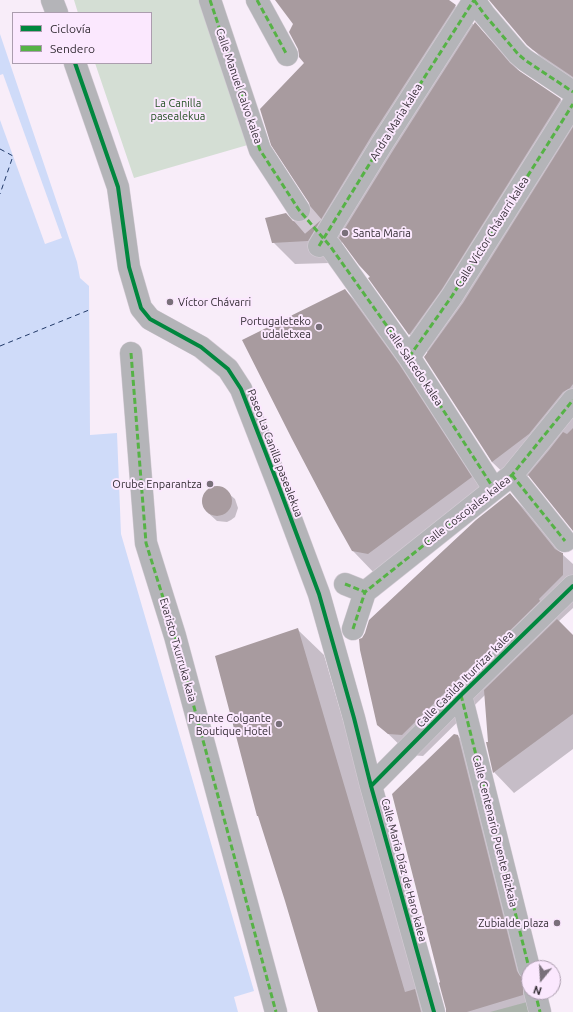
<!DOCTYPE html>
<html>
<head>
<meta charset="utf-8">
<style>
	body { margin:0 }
	#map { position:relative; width:573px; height:1012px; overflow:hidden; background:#f8edf9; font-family:Ubuntu,sans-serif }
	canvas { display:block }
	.legend { position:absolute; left:12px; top:12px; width:140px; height:52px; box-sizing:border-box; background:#fbe8fe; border:1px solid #ab9dae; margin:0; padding:5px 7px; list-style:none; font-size:12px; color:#342d35 }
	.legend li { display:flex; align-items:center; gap:8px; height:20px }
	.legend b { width:20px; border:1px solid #ab9dae }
	.north { position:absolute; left:521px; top:960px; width:40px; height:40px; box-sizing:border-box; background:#fbe8fe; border:1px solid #ab9dae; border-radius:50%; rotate:198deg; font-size:11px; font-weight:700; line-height:16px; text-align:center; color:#342d35 }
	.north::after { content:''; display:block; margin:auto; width:14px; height:18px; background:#79707a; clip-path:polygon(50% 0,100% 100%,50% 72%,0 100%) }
</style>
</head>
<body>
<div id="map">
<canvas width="573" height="1012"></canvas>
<ul class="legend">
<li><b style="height:5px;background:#00873e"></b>Ciclovía</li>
<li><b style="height:5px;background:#56b246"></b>Sendero</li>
</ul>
<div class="north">N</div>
</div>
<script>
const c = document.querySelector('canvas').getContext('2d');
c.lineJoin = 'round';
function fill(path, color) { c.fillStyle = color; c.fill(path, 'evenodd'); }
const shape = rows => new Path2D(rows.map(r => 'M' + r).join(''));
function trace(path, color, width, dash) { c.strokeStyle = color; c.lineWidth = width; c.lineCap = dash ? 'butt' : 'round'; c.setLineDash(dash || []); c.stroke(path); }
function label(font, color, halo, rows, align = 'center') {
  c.font = font + ' Ubuntu,sans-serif'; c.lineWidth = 4; c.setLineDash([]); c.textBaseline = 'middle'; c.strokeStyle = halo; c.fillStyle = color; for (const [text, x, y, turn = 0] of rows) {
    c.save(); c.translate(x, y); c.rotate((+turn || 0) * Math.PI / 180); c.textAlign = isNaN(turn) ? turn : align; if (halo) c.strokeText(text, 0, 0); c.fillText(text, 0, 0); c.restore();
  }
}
fill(shape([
	[74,0,199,0,251,144,134,178,95,63,151,63,151,13,78,13],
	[527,1002,529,1012,490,1012]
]), '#d4ded4');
fill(shape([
	[0,34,77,262,80,278,89,286,90,435,117,433,121,534,254,991,234,997,238,1012,0,1012]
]), '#cfdbf9');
fill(shape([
	[3,74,62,238,45,244,0,120,0,75]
]), '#f8edf9');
fill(shape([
	[276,0,448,0,455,6,474,25,475,24,500,49,521,73,561,100,573,112,573,529,529,475,516,485,492,462,428,353,410,335,369,278,371,277,343,241,330,263,295,264,273,242,294,222,300,223,307,221,311,216,312,210,306,63,294,24],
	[491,0,573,0,573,84,552,69,528,44],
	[345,290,370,315,495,502,377,576,353,551],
	[216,487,221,487,235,499,238,508,235,517,231,520,227,522,217,521,206,511,204,507,202,502,203,497,205,493,212,488],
	[510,494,531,515,562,554,573,564,573,608,559,621,573,636,573,749,514,793,494,772,487,743,489,743,485,695,423,756,410,755,378,724],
	[298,630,324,655,425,1001,436,1012,319,1012],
	[458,736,479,758,529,968,529,992,544,1012,447,1012]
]), '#0003');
trace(shape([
	[0,149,13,156,0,194],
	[0,346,89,310]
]), '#213968', 1, [5, 4]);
fill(shape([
	[275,0,449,0,456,5,372,135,308,241,272,243,265,218,286,213,293,221,300,222,306,220,310,216,311,210,309,203,271,145,260,109,304,63,299,57,299,55,298,49,289,32,293,24],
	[489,0,573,0,573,77,533,50,527,45],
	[475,22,510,63,518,70,561,99,442,289,409,335,368,278,370,277,359,265,339,238,394,149],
	[573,127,573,384,570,388,563,392,529,434,492,462,424,357,463,303],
	[345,289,399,364,472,477,368,554,352,551,334,519,292,439,242,340],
	[573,428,573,531,528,475,544,456,549,450,563,432,567,434],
	'202 501a15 15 0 1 1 30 0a15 15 0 1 1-30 0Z',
	[510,493,555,549,560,552,563,553,563,575,539,599,540,601,482,658,482,656,402,735,388,734,377,725,360,650,359,639,362,638,365,633,369,620,476,520],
	[557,619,573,635,573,714,493,773,486,742,488,742,484,690],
	[298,628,405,992,415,989,421,1012,318,1012,285,901,258,816,257,816,215,656],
	[454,734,458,735,517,971,520,976,525,979,526,984,523,989,523,995,467,1012,446,1012,446,1009,439,983,440,982,392,794]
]), '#a89b9f');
trace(shape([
	[299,210,330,246]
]), '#d1c7d2', 22, [22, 11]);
const minor = shape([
	[52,0,57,13],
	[210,0,260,150,299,210],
	[257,0,287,55],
	[474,0,484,14,518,54,525,60,573,92],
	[75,63,100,135,118,187,129,267,141,308,150,319,201,347,228,369,241,389,279,487,319,594,354,718,371,786,434,1012],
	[319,246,383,142,474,0],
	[330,246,409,357,494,489],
	[131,353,146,543,175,636,276,1012],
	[409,357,452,296,573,104],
	[512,475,565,541],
	[345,584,365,592,512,475,573,400],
	[353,629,365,592],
	[461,695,529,968],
	[371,786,461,695,573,586],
	[535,992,540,1012]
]);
trace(minor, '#d4cbd5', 23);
trace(minor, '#b4b4b8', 22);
trace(shape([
	[210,0,260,150,299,210,330,246,409,357,494,489],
	[257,0,287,55],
	[474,0,484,14,518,54,525,60,573,92],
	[319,246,383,142,474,0],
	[131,353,146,543,175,636,276,1012],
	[409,357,452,296,573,104],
	[512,475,565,541],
	[345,584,365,592,512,475,573,400],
	[353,629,365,592],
	[461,695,529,968],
	[535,992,540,1012]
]), '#56b246', 3, [6, 3]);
trace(shape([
	[75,63,100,135,118,187,129,267,141,308,150,319,201,347,228,369,241,389,279,487,319,594,354,718,371,786,434,1012],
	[371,786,461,695,573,586]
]), '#00873e', 4);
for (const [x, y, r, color] of [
	[345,233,4,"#79707a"],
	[170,302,4,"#79707a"],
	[319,327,4,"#79707a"],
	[210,484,4,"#79707a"],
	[279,724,4,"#79707a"],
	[557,923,4,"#79707a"]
]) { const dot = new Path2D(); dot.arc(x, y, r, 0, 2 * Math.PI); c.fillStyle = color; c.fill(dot); trace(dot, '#fbe8fe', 1.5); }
label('11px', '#342d35', '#fbe8fe', [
	["Calle Manuel Calvo kalea",239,86,71],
	["Andra Maria kalea",396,122,-58],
	["Calle Víctor Chávarri kalea",492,232,-58],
	["Calle Salcedo kalea",414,366,56],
	["Paseo La Canilla pasealekua",275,453,69],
	["Calle Coscojales kalea",467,511,-38],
	["Evaristo Txurruka kaia",178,650,74],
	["Calle Casilda Iturrizar kalea",465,679,-45],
	["Calle Centenario Puente Bizkaia",495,831,76],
	["Calle María Díaz de Haro kalea",404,870,75]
]);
label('11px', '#255124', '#fbe8fe', [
	["La Canilla",178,103],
	["pasealekua",178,116]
]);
label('11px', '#342d35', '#fbe8fe', [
	["Santa Maria",353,233,"left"],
	["Víctor Chávarri",178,302,"left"],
	["Portugaleteko",311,321],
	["udaletxea",311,334],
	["Orube Enparantza",202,484],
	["Puente Colgante",271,718],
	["Boutique Hotel",271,731],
	["Zubialde plaza",549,923]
], 'right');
</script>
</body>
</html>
